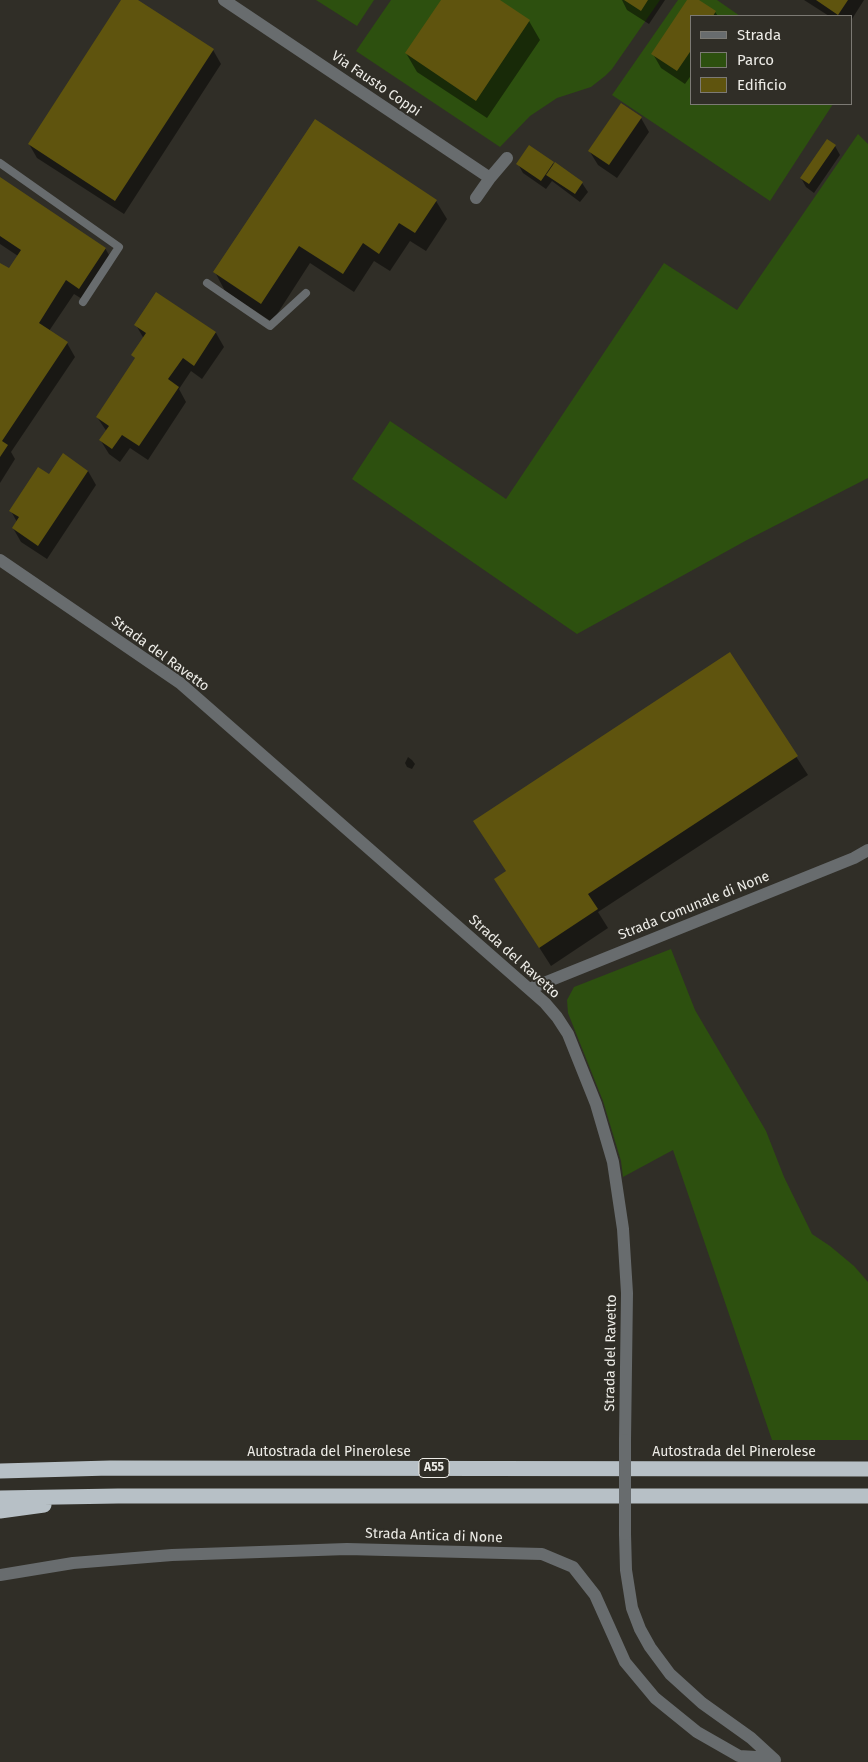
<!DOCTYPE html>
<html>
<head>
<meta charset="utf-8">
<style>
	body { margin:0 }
	#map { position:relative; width:868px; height:1762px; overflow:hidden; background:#302e27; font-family:"Fira Sans",sans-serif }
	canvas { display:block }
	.legend { position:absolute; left:690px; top:15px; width:162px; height:90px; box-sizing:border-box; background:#302e27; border:1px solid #7c7a74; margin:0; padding:6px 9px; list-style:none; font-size:15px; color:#edece7 }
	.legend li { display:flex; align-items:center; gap:10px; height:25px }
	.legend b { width:25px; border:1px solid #7c7a74 }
</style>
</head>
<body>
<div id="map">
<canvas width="868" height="1762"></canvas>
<ul class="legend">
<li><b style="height:6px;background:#686c6e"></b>Strada</li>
<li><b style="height:14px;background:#2d500f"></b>Parco</li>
<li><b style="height:14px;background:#5f540e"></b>Edificio</li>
</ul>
</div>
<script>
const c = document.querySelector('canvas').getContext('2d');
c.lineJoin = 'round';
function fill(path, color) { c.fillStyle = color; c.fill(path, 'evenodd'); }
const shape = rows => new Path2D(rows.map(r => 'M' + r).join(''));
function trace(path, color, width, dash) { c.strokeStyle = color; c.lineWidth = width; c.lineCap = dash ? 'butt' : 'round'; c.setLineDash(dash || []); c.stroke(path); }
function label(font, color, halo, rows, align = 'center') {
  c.font = font + ' "Fira Sans",sans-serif'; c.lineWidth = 4; c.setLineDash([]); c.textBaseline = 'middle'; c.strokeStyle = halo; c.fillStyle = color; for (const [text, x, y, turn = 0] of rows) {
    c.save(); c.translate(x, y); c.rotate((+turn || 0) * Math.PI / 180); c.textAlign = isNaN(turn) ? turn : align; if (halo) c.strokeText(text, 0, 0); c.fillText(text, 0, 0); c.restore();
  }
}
fill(shape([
	[316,0,374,0,357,26],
	[391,0,660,0,612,69,605,76,591,87,557,98,530,116,500,147,356,51],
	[678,0,717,0,740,16,692,16,692,104,833,104,770,201,612,95],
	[858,134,868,144,868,478,747,540,577,634,352,479,390,421,506,499,664,263,737,310],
	[671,949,695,1010,766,1131,784,1177,812,1234,830,1246,854,1266,868,1282,868,1440,772,1440,673,1150,623,1177,621,1161,603,1101,568,1013,567,1000,574,987]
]), '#2d500f');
fill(shape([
	[123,0,136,0,213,50,221,64,124,214,37,158,29,144],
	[442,0,498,0,529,21,540,40,487,118,417,72,406,53],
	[622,0,665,0,649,24,627,10],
	[689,0,697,0,715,12,718,16,692,16,692,74,685,84,661,68,653,54],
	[804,0,864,0,852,19,852,16,829,16],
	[641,118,649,132,617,178,598,165,590,152],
	[835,146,840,155,814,193,806,187,801,178],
	[553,163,554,165,555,164,582,183,588,192,580,202,552,181,546,189,523,173,518,164],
	[0,179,105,248,113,262,87,302,74,294,49,331,67,343,75,357,11,452,15,459,0,483,0,264,9,270,18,256,0,244],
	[436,201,447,219,426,251,410,241,390,271,374,261,354,292,310,263,272,322,225,291,215,272],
	[156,294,216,333,224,347,202,379,191,371,179,389,186,402,148,460,130,448,120,462,109,454,101,441,107,432,97,417,136,360,133,355,144,339,136,325],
	[88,471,96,485,47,559,21,542,13,528,17,522,11,511,49,476],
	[730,654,808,775,598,912,608,928,551,966,496,880,507,872,474,821],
	[408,757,412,760,415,764,412,769,407,767,405,763]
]), '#0007');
fill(shape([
	[121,0,138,0,214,49,115,201,28,144],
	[441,0,500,0,530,20,476,101,405,53],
	[624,0,648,0,641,11],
	[687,0,699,0,716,11,713,16,692,16,692,49,677,71,651,54],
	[816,0,848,0,838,15],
	[621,103,642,117,609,165,588,151],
	[315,119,437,200,415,233,399,223,379,254,363,243,343,274,299,246,261,304,213,272],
	[827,139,836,145,809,184,800,178],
	[529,145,554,162,541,181,516,164],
	[555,162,583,182,575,194,546,175],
	[0,177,106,248,79,289,66,280,39,323,68,342,2,441,8,445,0,457,0,263,9,268,21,250,0,236],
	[156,292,216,332,194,366,183,358,168,379,179,387,139,446,122,435,112,449,99,440,109,426,96,417,135,358,131,355,146,333,134,325],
	[63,453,88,471,38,546,12,528,19,517,9,511,38,467,49,474],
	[730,652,798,756,588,894,598,909,539,948,494,879,506,871,473,821]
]), '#5f540e');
trace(shape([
	[0,163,119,247,83,302],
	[207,283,270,326,306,293]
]), '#686c6e', 8);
trace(shape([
	[224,0,490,178,507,158],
	[476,198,490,178],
	[0,560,180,683,545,1003,557,1017,568,1034,596,1104,613,1162,623,1229,627,1293,625,1440],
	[529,989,854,858,868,850],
	[625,1534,626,1570,632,1608,640,1629,650,1647,670,1674,702,1703,751,1738,775,1760],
	[0,1575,73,1563,172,1555,347,1549,542,1554,573,1567,595,1595,625,1662,655,1698,697,1732,739,1756,773,1758]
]), '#686c6e', 12);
trace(shape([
	[0,1471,110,1468,868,1469],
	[0,1498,118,1496,868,1496],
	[0,1511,44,1505]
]), '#b7c0c6', 15);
trace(shape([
	[625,1534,625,1440]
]), '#686c6e', 12);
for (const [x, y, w] of [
	[434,1468,30]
]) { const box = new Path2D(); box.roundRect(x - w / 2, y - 9.5, w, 19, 4); c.fillStyle = '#302e27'; c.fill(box); trace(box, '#edece7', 1); }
label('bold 12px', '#edece7', null, [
	["A55",434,1468]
]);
label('14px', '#edece7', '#302e27', [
	["Via Fausto Coppi",376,84,34],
	["Strada del Ravetto",160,654,36],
	["Strada Comunale di None",694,906,-22],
	["Strada del Ravetto",514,957,42],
	["Strada del Ravetto",611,1353,-89],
	["Autostrada del Pinerolese",329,1452],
	["Autostrada del Pinerolese",734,1452],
	["Strada Antica di None",434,1536,2]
]);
</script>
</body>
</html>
